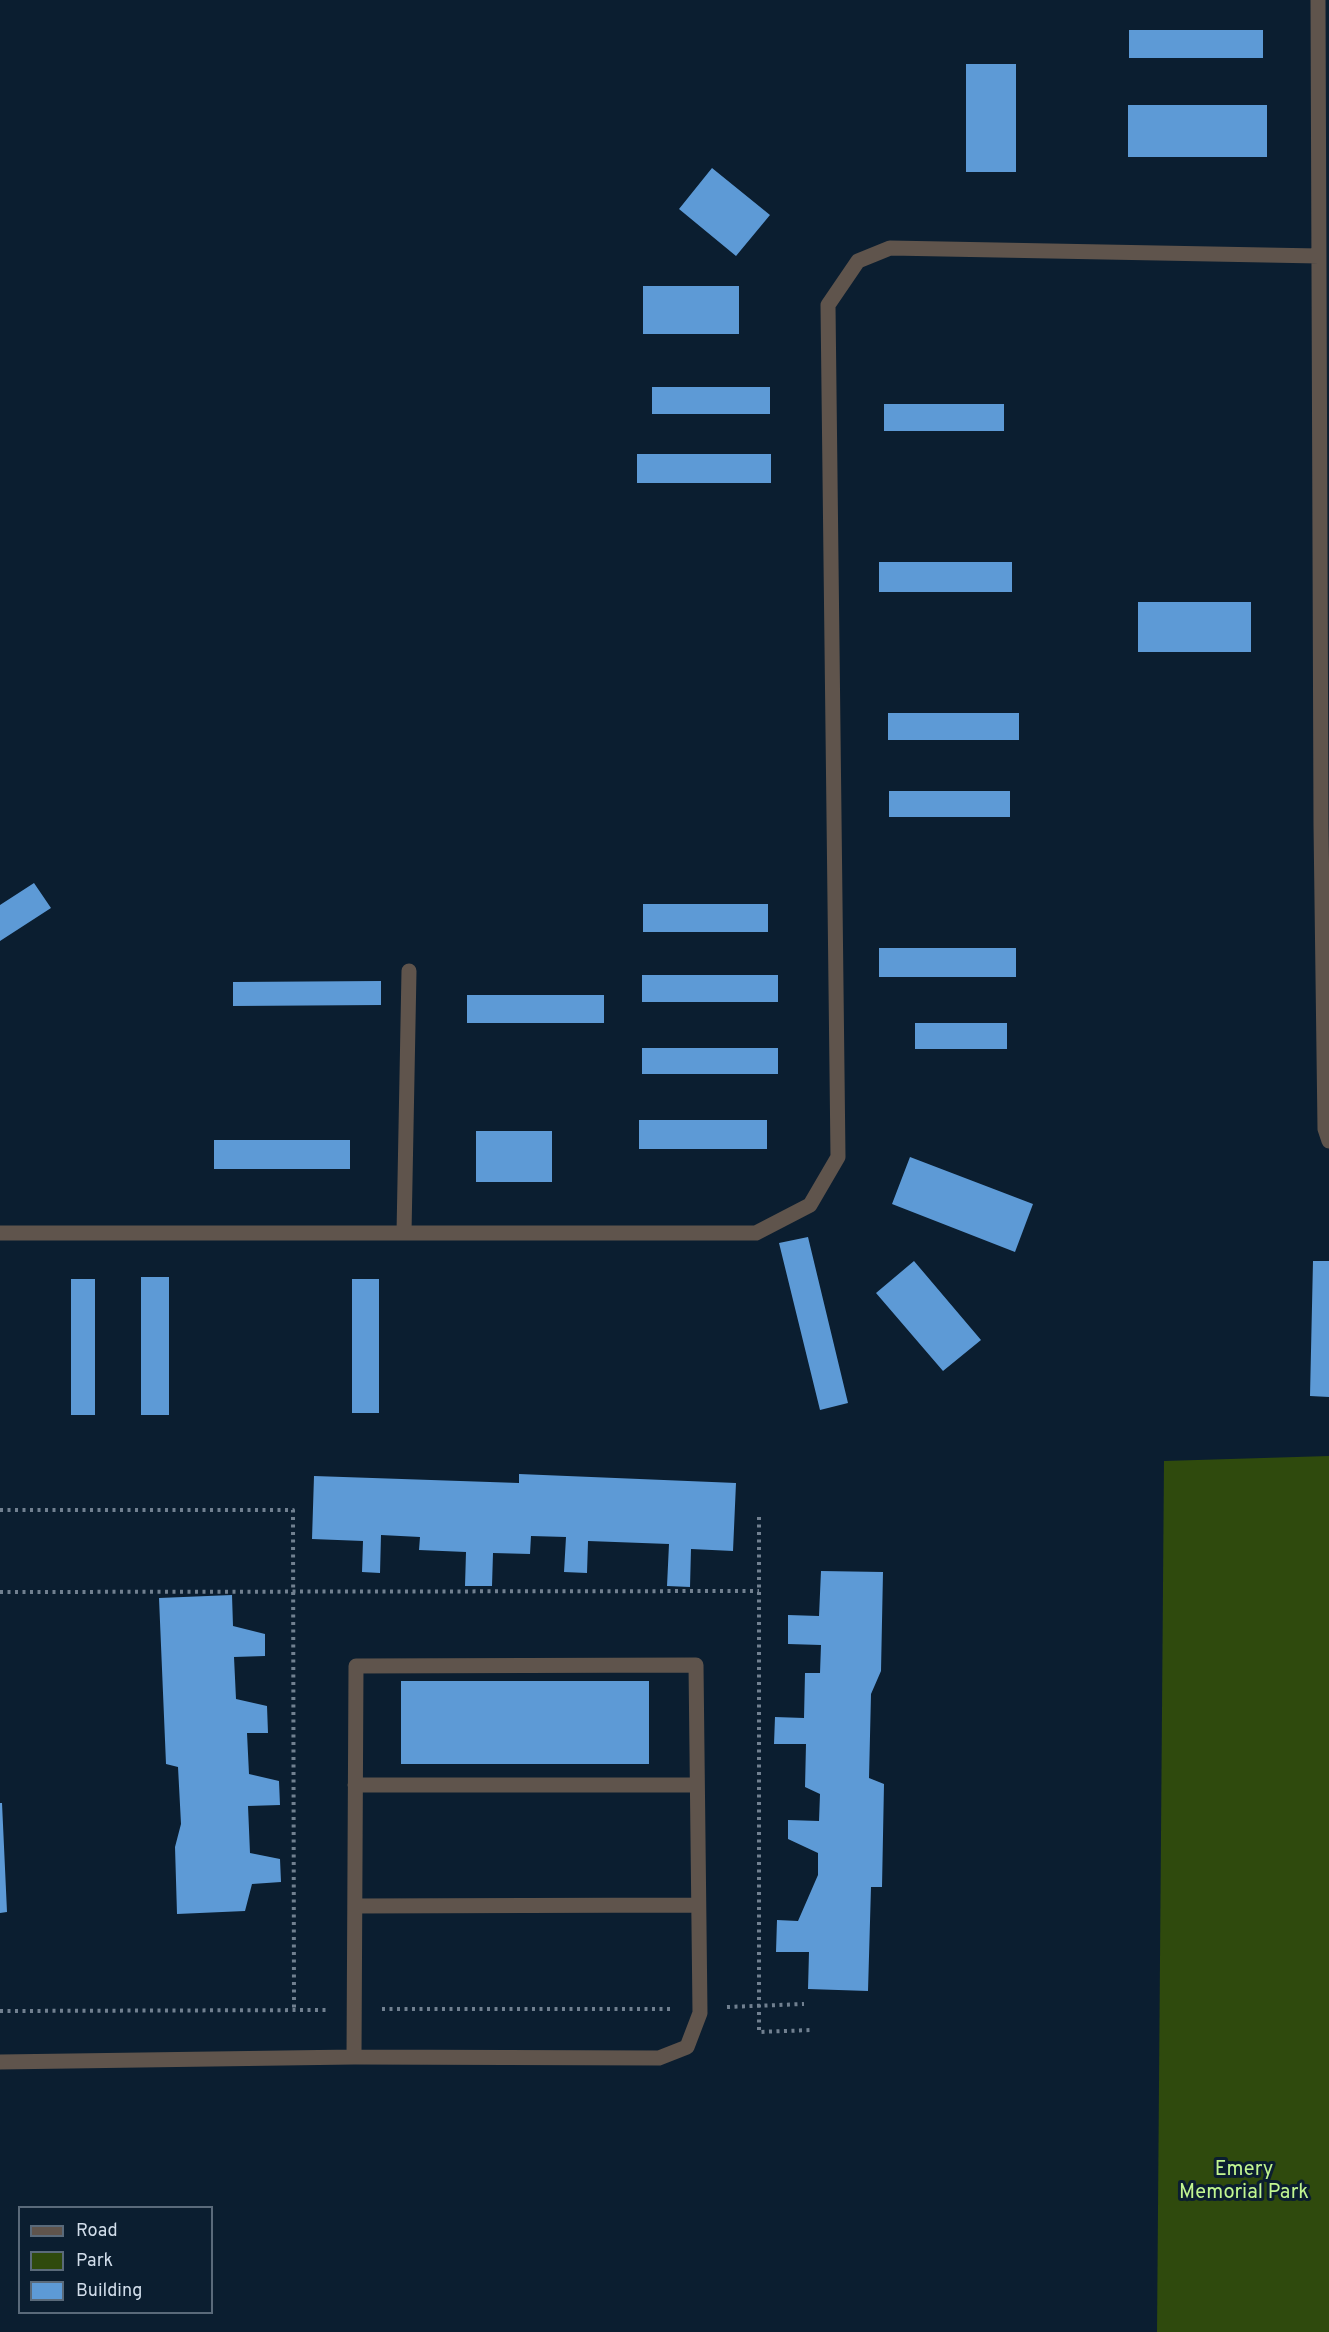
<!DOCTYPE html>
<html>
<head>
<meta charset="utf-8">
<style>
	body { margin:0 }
	#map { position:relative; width:1329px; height:2332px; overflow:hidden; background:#0b1e30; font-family:Overpass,sans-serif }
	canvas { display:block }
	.legend { position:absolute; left:18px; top:2206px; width:195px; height:108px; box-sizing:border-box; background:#0b1e30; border:2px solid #5a6a7a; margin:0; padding:8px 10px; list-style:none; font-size:18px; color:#d1ddea }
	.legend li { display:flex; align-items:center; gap:12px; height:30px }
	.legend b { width:30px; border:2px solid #5a6a7a }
</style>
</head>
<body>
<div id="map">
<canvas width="1329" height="2332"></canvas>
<ul class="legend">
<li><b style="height:8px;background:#5f544c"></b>Road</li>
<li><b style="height:16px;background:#2f4a0d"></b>Park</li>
<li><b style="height:16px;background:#5d9ad6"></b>Building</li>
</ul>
</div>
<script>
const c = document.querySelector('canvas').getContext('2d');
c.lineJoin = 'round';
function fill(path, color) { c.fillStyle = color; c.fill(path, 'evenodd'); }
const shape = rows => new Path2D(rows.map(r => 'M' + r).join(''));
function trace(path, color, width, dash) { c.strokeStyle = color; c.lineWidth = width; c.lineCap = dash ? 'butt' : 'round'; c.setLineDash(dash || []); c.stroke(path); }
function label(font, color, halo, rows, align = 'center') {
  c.font = font + ' Overpass,sans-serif'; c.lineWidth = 6; c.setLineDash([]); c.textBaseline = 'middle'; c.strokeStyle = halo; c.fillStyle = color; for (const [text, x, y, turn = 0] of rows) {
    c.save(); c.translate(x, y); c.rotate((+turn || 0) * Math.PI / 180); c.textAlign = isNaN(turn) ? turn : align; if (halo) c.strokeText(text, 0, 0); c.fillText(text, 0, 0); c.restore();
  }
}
fill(shape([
	[1329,1456,1329,2332,1157,2332,1164,1461]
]), '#2f4a0d');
fill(shape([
	[1129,30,1263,30,1263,58,1129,58],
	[966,64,1016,64,1016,172,966,172],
	[1128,105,1267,105,1267,157,1128,157],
	[712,168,770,215,736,256,679,209],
	[643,286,739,286,739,334,643,334],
	[652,387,770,387,770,414,652,414],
	[884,404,1004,404,1004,431,884,431],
	[637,454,771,454,771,483,637,483],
	[879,562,1012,562,1012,592,879,592],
	[1138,602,1251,602,1251,652,1138,652],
	[888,713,1019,713,1019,740,888,740],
	[889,791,1010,791,1010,817,889,817],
	[34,883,51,908,0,941,0,905],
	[643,904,768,904,768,932,643,932],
	[879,948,1016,948,1016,977,879,977],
	[642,975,778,975,778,1002,642,1002],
	[381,981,381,1005,233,1006,233,982],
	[467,995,604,995,604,1023,467,1023],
	[915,1023,1007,1023,1007,1049,915,1049],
	[642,1048,778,1048,778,1074,642,1074],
	[639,1120,767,1120,767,1149,639,1149],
	[476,1131,552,1131,552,1182,476,1182],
	[214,1140,350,1140,350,1169,214,1169],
	[910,1157,1033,1204,1015,1252,892,1204],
	[808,1237,848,1403,820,1410,779,1243],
	[914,1261,981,1340,943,1371,876,1293],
	[1313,1261,1329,1261,1329,1397,1310,1396],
	[141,1277,169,1277,169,1415,141,1415],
	[71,1279,95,1279,95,1415,71,1415],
	[352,1279,379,1279,379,1413,352,1413],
	[519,1474,736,1483,733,1551,691,1549,690,1587,667,1586,669,1544,588,1541,587,1573,564,1572,566,1537,531,1536,530,1554,493,1553,492,1586,465,1586,466,1552,419,1550,420,1537,381,1535,380,1573,362,1572,363,1541,312,1539,314,1476,519,1483],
	[821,1571,883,1572,881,1671,871,1694,869,1778,884,1784,882,1887,871,1887,868,1991,808,1989,809,1952,776,1952,777,1920,798,1921,818,1875,818,1853,788,1839,788,1820,819,1821,820,1794,805,1787,806,1744,774,1744,775,1717,804,1718,805,1673,820,1673,821,1645,788,1644,788,1615,819,1616],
	[232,1595,233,1626,265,1634,265,1656,234,1657,236,1699,267,1706,268,1733,247,1733,249,1774,279,1781,280,1805,248,1806,250,1853,280,1859,281,1882,252,1884,245,1911,177,1914,175,1847,181,1824,178,1767,166,1764,159,1598],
	[401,1681,649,1681,649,1764,401,1764],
	[0,1803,2,1803,7,1912,0,1913]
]), '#5d9ad6');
trace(shape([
	[0,1510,293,1510,294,2010],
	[759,1517,759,2032,811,2030],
	[0,1592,759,1591],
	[727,2007,804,2004],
	[382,2009,671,2009],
	[0,2011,326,2010]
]), '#718090', 4, [3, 4.5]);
trace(shape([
	[1318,0,1321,825,1325,1129,1329,1141],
	[0,1233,756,1233,810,1205,838,1157,828,305,858,261,890,248,1319,256],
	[404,1233,409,971],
	[355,1785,697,1785],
	[355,1906,698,1905],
	[0,2062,354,2057,659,2058,687,2047,700,2013,696,1665,356,1666,354,2057]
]), '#5f544c', 15);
label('20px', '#c2f691', '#0b1e30', [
	["Emery",1244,2171],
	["Memorial Park",1244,2194]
]);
</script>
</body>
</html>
